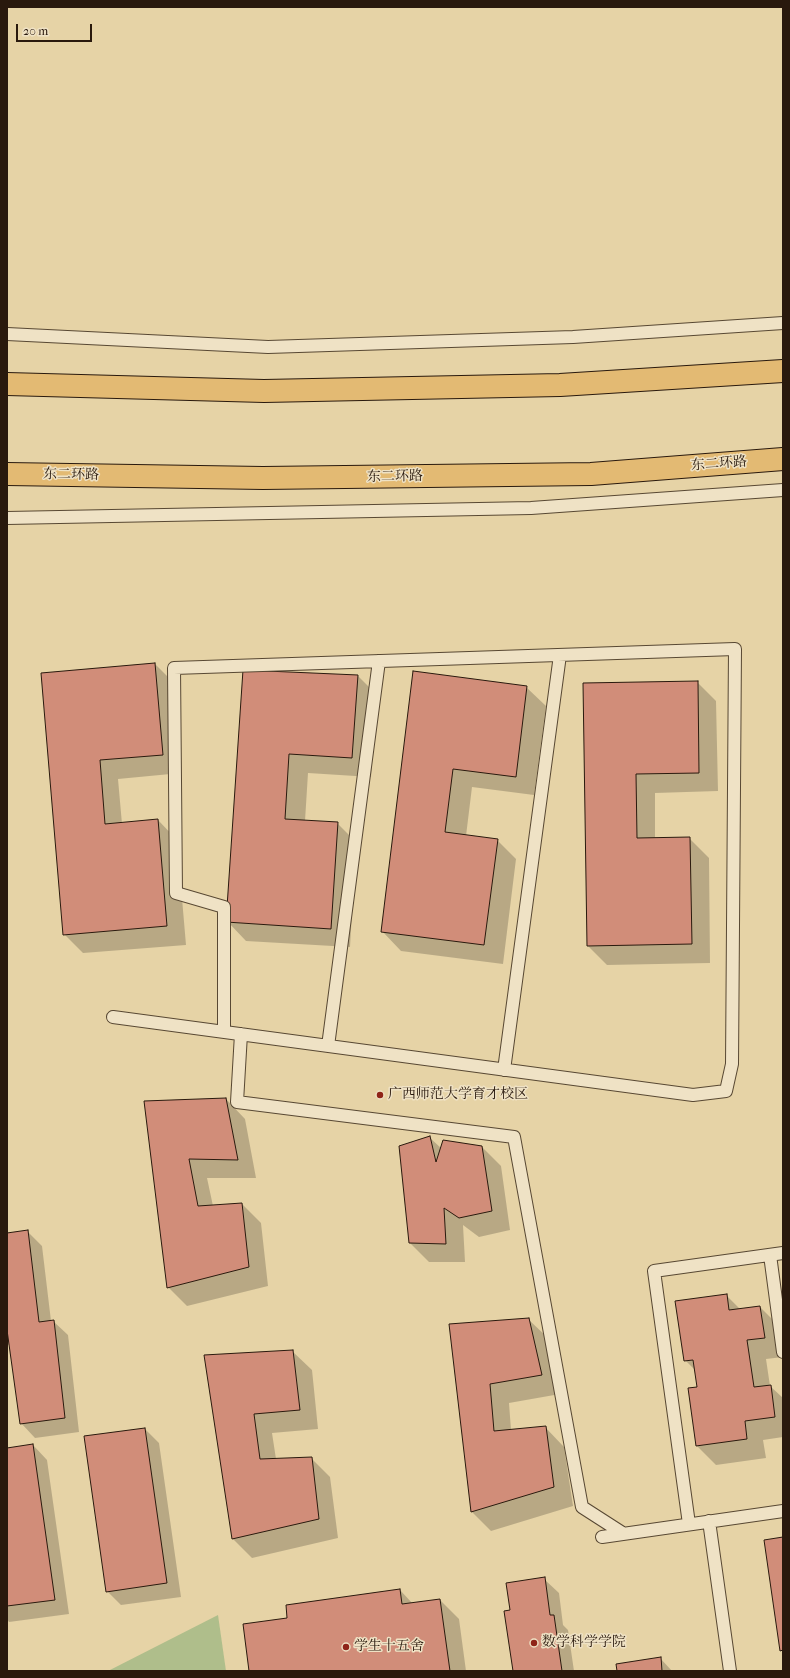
<!DOCTYPE html>
<html>
<head>
<meta charset="utf-8">
<style>
	body { margin:0 }
	#map { position:relative; width:790px; height:1678px; overflow:hidden; background:#e6d3a6; font-family:"IM FELL French Canon",serif }
	canvas { display:block }
	.frame { position:absolute; inset:0; border:8px solid #29190d; pointer-events:none }
	.scale { position:absolute; left:16px; top:24px; width:76px; height:18px; box-sizing:border-box; border:2px solid #29190d; border-top:0; padding-left:5px; font-size:12px; line-height:14px; white-space:nowrap; color:#29190d; -webkit-text-stroke:3px #efe2c5; paint-order:stroke }
</style>
</head>
<body>
<div id="map">
<canvas width="790" height="1678"></canvas>
<div class="frame"></div>
<div class="scale">20 m</div>
</div>
<script>
const c = document.querySelector('canvas').getContext('2d');
c.lineJoin = 'round';
function fill(path, color) { c.fillStyle = color; c.fill(path, 'evenodd'); }
const shape = rows => new Path2D(rows.map(r => 'M' + r).join(''));
function trace(path, color, width, dash) { c.strokeStyle = color; c.lineWidth = width; c.lineCap = dash ? 'butt' : 'round'; c.setLineDash(dash || []); c.stroke(path); }
function label(font, color, halo, rows, align = 'center') {
  c.font = font + ' "IM FELL French Canon","Noto Serif SC",serif'; c.lineWidth = 3; c.setLineDash([]); c.textBaseline = 'middle'; c.strokeStyle = halo; c.fillStyle = color; for (const [text, x, y, turn = 0] of rows) {
    c.save(); c.translate(x, y); c.rotate((+turn || 0) * Math.PI / 180); c.textAlign = isNaN(turn) ? turn : align; if (halo) c.strokeText(text, 0, 0); c.fillText(text, 0, 0); c.restore();
  }
}
fill(shape([
	[218,1615,226,1671,108,1671]
]), '#afbe8b');
fill(shape([
	[155,664,174,683,181,773,118,779,122,824,158,820,177,840,186,945,83,953,64,934,42,674],
	[244,671,358,676,377,695,371,777,308,773,305,821,337,823,356,842,350,947,246,941,227,921],
	[414,672,526,687,546,706,534,795,472,787,466,836,497,840,516,859,503,964,401,951,382,931],
	[697,682,716,701,718,791,655,793,655,839,689,838,709,858,710,963,607,965,588,946,584,684],
	[226,1099,245,1119,256,1178,207,1178,213,1206,242,1204,261,1223,268,1286,187,1306,168,1287,145,1102],
	[429,1137,442,1149,482,1147,501,1166,510,1230,479,1237,463,1225,465,1262,429,1262,410,1243,400,1147],
	[27,1231,42,1246,51,1321,53,1321,68,1335,79,1432,35,1438,21,1423,11,1346,7,1344,7,1234],
	[726,1295,741,1310,760,1307,779,1326,783,1357,766,1359,770,1386,783,1398,783,1437,763,1440,766,1458,716,1465,697,1446,698,1388,696,1371,685,1360],
	[528,1319,548,1338,560,1394,509,1403,511,1430,545,1427,564,1447,573,1506,491,1531,472,1512,450,1325],
	[292,1351,312,1370,318,1429,272,1433,276,1459,311,1458,330,1477,338,1538,252,1558,233,1539,205,1356],
	[145,1429,159,1443,181,1597,121,1605,107,1591],
	[33,1445,47,1460,69,1614,9,1622,7,1619,7,1449],
	[544,1579,559,1593,563,1625,568,1630,574,1671,514,1671,511,1611],
	[400,1590,413,1604,440,1600,459,1619,466,1671,250,1671,289,1618],
	[660,1658,672,1671,618,1671]
]), '#0003');
const building = shape([
	[155,663,163,755,100,760,105,824,158,819,167,926,63,935,41,673,155,663],
	[243,670,358,675,352,758,289,754,285,819,338,822,331,929,226,922,243,670],
	[413,671,527,686,516,777,453,769,445,832,498,839,484,945,381,932,413,671],
	[698,681,699,773,636,774,637,838,690,837,692,944,587,946,583,683,698,681],
	[226,1098,238,1160,189,1159,198,1206,242,1203,249,1267,167,1288,144,1101,226,1098],
	[430,1136,436,1162,443,1140,482,1146,492,1211,459,1218,444,1208,446,1244,409,1243,399,1146,430,1136],
	[28,1230,39,1322,54,1320,65,1418,20,1424,7,1330,7,1233,28,1230],
	[727,1294,729,1310,760,1306,765,1338,747,1340,754,1387,771,1385,775,1417,745,1421,747,1439,696,1446,688,1388,697,1387,693,1360,684,1361,675,1301,727,1294],
	[529,1318,542,1375,490,1384,494,1431,546,1426,554,1487,471,1512,449,1324,529,1318],
	[293,1350,300,1410,254,1414,260,1459,312,1457,319,1519,232,1539,204,1355,293,1350],
	[145,1428,167,1583,106,1592,84,1436,145,1428],
	[33,1444,55,1600,7,1606,7,1448,33,1444],
	[783,1537,783,1650,780,1651,764,1540,783,1537],
	[545,1577,550,1615,554,1615,562,1671,513,1671,504,1611,510,1610,506,1583,545,1577],
	[400,1589,402,1604,440,1599,450,1671,249,1671,243,1624,287,1618,286,1605,400,1589],
	[661,1657,662,1671,617,1671,616,1664,661,1657]
]);
fill(building, '#d18d79');
trace(building, '#29190d', 1);
const lane = shape([
	[7,334,268,347,573,337,783,323],
	[7,518,531,508,783,490],
	[113,1017,693,1095,726,1091,732,1064,735,649,174,668,176,893,224,907,224,1032],
	[241,1034,237,1102,514,1137,582,1507,624,1534],
	[328,1046,379,661],
	[504,1070,560,655],
	[770,1255,783,1352],
	[709,1521,730,1671],
	[689,1524,654,1271,783,1253],
	[602,1537,783,1511]
]);
const primary = shape([
	[7,384,264,391,560,385,783,371],
	[7,474,263,478,591,474,783,459]
]);
trace(lane, '#584833', 14);
trace(primary, '#29190d', 24);
trace(lane, '#efe2c5', 12);
trace(primary, '#e3ba73', 22);
for (const [x, y, r, color] of [
	[380,1095,4,"#8f2418"],
	[534,1643,4,"#8f2418"],
	[346,1647,4,"#8f2418"]
]) { const dot = new Path2D(); dot.arc(x, y, r, 0, 2 * Math.PI); c.fillStyle = color; c.fill(dot); trace(dot, '#efe2c5', 1.5); }
label('14px', '#29190d', '#efe2c5', [
	["东二环路",719,464,-4],
	["东二环路",71,475,1],
	["东二环路",395,477,-1]
]);
label('14px', '#29190d', '#efe2c5', [
	["广西师范大学育才校区",388,1095],
	["数学科学学院",542,1643],
	["学生十五舍",354,1647]
], 'left');
</script>
</body>
</html>
